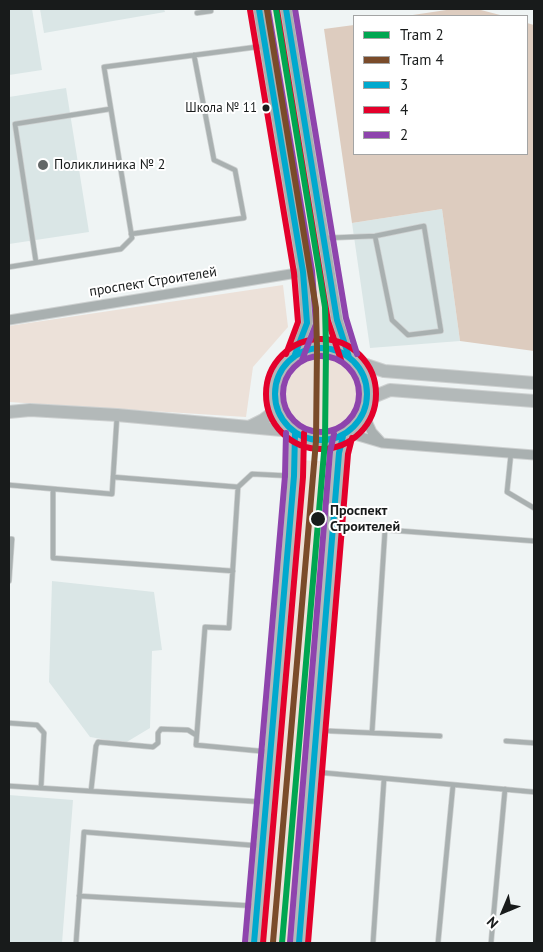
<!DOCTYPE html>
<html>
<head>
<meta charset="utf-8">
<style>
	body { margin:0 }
	#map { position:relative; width:543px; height:952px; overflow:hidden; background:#eff4f4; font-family:"PT Sans",sans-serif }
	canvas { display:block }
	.frame { position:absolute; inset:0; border:10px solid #181b1b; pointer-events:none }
	.legend { position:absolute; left:353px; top:15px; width:175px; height:140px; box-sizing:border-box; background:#fff; border:1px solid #a3a4a4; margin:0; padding:6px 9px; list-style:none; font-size:15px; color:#181b1b }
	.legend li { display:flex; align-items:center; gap:10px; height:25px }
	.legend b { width:25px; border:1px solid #a3a4a4 }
	.north { position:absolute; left:478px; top:887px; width:50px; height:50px; -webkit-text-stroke:4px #fff; paint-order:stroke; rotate:225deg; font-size:14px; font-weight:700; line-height:20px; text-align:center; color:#181b1b }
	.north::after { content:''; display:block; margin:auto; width:18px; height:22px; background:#181b1b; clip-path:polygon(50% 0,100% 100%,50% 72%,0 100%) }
</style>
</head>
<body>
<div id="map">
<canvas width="543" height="952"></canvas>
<div class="frame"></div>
<ul class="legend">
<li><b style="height:6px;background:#00a651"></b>Tram 2</li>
<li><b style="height:6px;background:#7a4b2a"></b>Tram 4</li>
<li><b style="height:6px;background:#00a9ce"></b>3</li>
<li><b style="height:6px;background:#e4002b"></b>4</li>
<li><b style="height:6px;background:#8e44ad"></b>2</li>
</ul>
<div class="north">N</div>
</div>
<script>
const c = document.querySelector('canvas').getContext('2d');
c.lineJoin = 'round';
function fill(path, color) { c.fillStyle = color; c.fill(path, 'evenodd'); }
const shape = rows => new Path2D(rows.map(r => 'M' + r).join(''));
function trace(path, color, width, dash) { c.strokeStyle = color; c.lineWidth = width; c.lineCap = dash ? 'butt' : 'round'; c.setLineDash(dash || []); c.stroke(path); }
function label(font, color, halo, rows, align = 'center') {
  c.font = font + ' "PT Sans",sans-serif'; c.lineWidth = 4; c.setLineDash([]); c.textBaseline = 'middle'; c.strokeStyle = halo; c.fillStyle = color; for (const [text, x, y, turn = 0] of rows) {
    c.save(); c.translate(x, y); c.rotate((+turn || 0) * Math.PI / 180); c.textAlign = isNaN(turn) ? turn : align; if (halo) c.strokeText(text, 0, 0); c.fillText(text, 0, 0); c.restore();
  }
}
fill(shape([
	[9,9,32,9,42,70,9,75],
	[40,9,164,9,165,12,44,33],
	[66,88,89,232,9,244,9,97],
	[442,209,460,341,370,348,352,223],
	[52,581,154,592,162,650,152,651,150,728,125,743,90,737,49,682],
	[9,795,73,800,62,943,9,943]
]), '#dae6e6');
fill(shape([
	[261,9,282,9,329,310,332,338,328,341,311,338,312,324],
	[283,285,288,327,253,367,246,417,9,402,9,326],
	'286 394a37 37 0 1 1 74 0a37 37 0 1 1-74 0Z',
	[300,460,334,462,293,943,260,943]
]), '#ece1d9');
fill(shape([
	[453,9,477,9,504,16,406,16],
	[527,23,534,25,534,351,460,341,442,209,352,223,324,29,354,25,354,154,527,154]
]), '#ddccbf');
const service = shape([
	[197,13,211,11,210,9],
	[131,234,244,218,235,170,214,160,194,55],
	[326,238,375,236,424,226,441,331,408,335,392,320,375,236],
	[36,262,15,124,110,109],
	[9,267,121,249,132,238,104,67,264,46],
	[511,453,507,492,534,508],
	[113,477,238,487,252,474,293,476],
	[9,485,112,494,117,416],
	[238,487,229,628,205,627,196,745,270,752],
	[53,489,53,558,233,571],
	[335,526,534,541],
	[9,539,12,539,9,581],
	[9,723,37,725,44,733,41,788],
	[330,731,440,736],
	[372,733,385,530],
	[506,741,534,743],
	[315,772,534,792],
	[9,786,264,802],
	[91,791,96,746,98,742,153,747,158,743,158,733,161,729,188,730,196,735],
	[79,896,256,906],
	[76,943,84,832,261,846],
	[373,943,384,779],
	[438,943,453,785],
	[491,943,505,789]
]);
const minor = shape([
	[9,320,303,272],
	[366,409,367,421,372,432,382,443],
	[348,433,382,443,534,455]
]);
const tertiary = shape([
	[259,9,303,272,307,323,294,357],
	[286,9,337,320,349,357]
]);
const secondary = shape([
	'275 394a46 46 0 1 1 92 0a46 46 0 1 1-92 0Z',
	[354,361,384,371,534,383],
	[368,399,390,390,534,401],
	[9,412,30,410,117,415,293,431],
	[249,427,263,420,271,414,276,403],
	[254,943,294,476,295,433],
	[299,943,339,453,343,436]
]);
trace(service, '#cdd0d0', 6);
trace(minor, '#cdd0d0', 11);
trace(tertiary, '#cdd0d0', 13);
trace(secondary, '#cdd0d0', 14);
trace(service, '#a9b0b0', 4.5);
trace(minor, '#a9b0b0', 9);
trace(tertiary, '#a9b0b0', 11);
trace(secondary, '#b3b9b9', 12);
trace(shape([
	[259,9,303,272,307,323,294,357],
	[286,9,337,320,349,357],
	'275 394a46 46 0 1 1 92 0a46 46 0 1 1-92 0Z',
	[254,943,294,476,295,433],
	[299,943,339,453,343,436]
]), '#00a9ce', 6);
trace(shape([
	[250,10,294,273,298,322,286,354],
	[277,10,328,321,341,360],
	'266 394a55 55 0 1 1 110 0a55 55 0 1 1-110 0Z',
	[263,943,303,477,304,433],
	[308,943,348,454,352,438]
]), '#e4002b', 6);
trace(shape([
	[268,9,312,271,316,324,302,360],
	[295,9,346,318,357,354],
	'283 394a38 38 0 1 1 76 0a38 38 0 1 1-76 0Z',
	[245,942,285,476,286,433],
	[290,942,330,452,334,434]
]), '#8e44ad', 6);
trace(shape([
	[276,9,325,307,326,348,325,441,282,943]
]), '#00a651', 6);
trace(shape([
	[267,10,316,308,317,348,316,441,273,942]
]), '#7a4b2a', 6);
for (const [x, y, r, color] of [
	[266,108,4.5,"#181b1b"],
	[43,165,6,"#636767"],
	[318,519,8,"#181b1b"]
]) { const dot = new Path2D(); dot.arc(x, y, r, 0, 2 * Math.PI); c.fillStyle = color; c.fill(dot); trace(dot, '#fff', 2); }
label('13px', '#181b1b', '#fff', [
	["Школа № 11",257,108]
], 'right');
label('14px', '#181b1b', '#fff', [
	["Поликлиника № 2",54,165]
], 'left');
label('14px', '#181b1b', '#fff', [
	["проспект Строителей",153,282,-9]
]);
label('bold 14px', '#181b1b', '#fff', [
	["Проспект",330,511],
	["Строителей",330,527]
], 'left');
</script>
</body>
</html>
